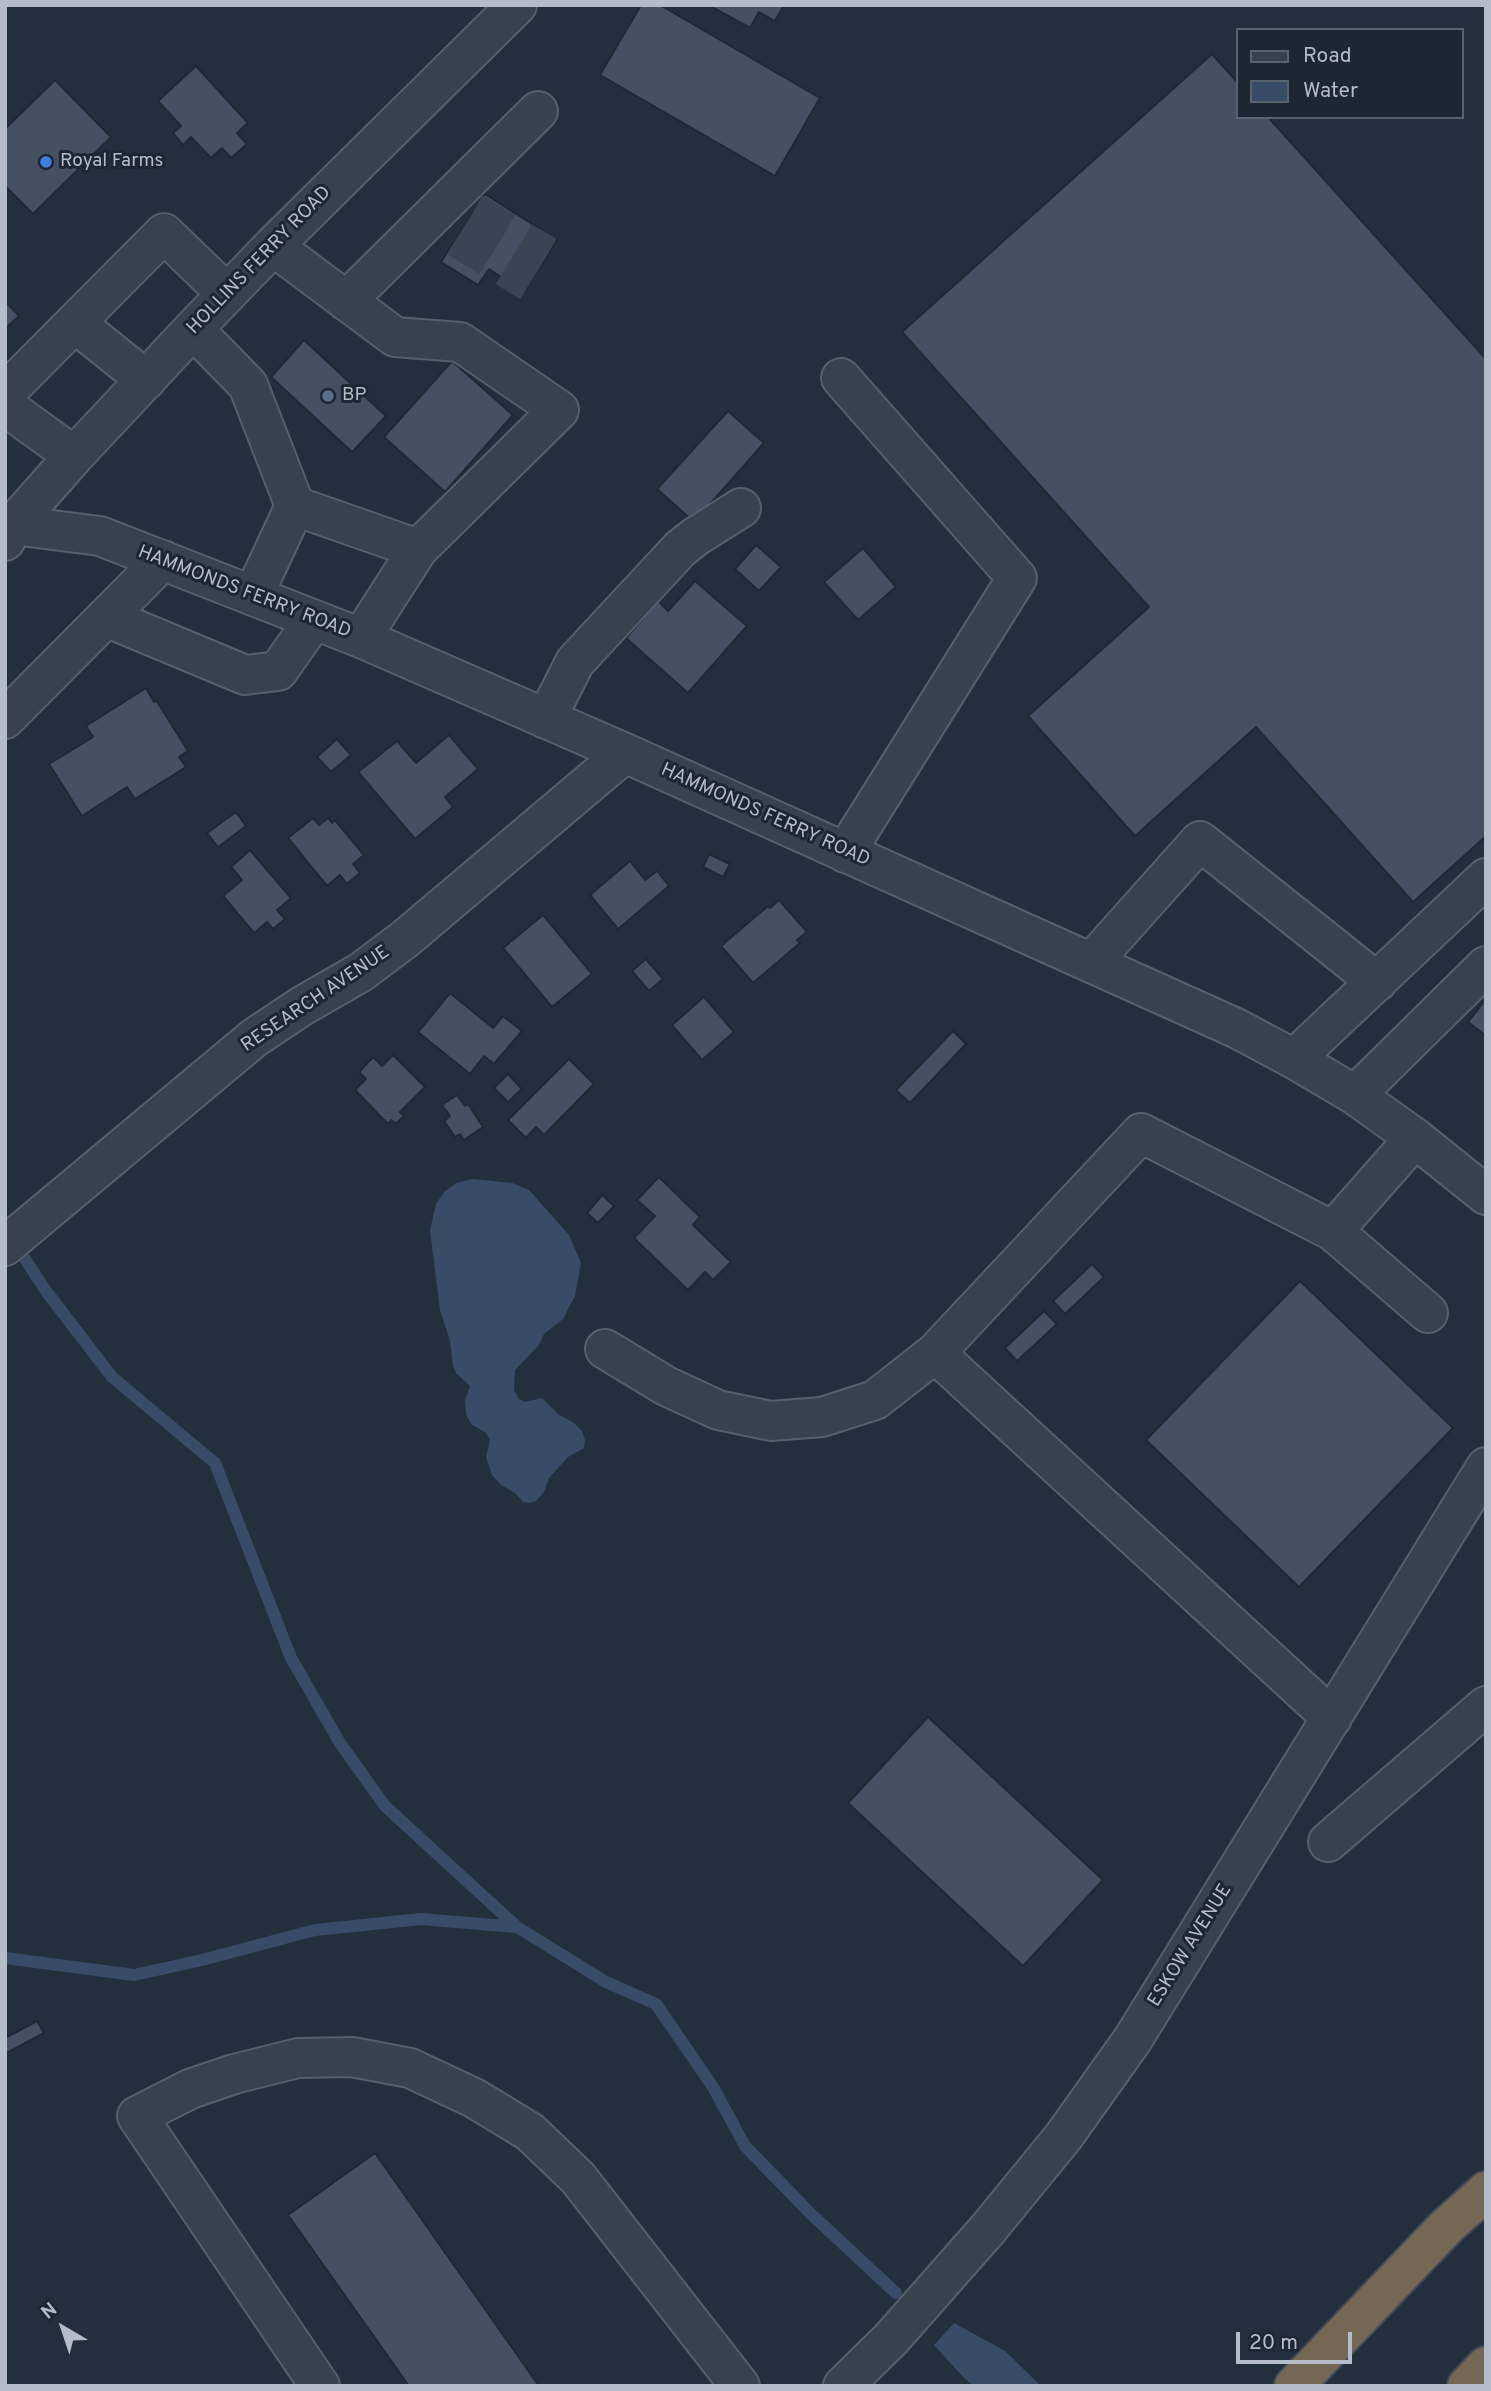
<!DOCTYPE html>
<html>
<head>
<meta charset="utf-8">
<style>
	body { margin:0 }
	#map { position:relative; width:1491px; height:2391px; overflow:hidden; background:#242f3e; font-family:Overpass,sans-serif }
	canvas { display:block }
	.frame { position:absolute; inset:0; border:7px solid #b4bcc9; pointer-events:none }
	.legend { position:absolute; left:1236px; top:28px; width:228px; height:91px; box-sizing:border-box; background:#1d2633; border:2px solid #59626f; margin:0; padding:9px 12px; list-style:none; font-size:21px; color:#b4bcc9 }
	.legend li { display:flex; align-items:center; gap:14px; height:35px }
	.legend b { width:35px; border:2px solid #59626f }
	.north { position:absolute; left:28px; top:2293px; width:70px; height:70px; -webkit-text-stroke:5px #1d2633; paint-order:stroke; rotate:321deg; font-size:19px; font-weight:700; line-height:28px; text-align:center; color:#b4bcc9 }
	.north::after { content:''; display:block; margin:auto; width:24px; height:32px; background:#b4bcc9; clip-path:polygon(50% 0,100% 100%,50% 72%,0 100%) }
	.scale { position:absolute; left:1236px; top:2332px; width:116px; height:32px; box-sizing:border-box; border:4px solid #b4bcc9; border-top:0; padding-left:9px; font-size:21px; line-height:24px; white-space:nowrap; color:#b4bcc9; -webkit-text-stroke:5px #1d2633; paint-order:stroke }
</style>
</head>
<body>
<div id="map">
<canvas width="1491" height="2391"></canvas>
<div class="frame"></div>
<ul class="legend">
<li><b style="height:9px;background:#38414e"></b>Road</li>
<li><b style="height:19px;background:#394c67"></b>Water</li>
</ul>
<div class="north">N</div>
<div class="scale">20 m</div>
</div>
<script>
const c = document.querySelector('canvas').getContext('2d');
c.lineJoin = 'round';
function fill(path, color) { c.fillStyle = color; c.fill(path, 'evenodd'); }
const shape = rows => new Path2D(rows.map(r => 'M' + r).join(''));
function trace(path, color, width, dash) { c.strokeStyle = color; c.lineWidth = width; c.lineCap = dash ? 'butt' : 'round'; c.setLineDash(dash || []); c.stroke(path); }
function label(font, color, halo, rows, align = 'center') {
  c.font = font + ' Overpass,sans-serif'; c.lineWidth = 6; c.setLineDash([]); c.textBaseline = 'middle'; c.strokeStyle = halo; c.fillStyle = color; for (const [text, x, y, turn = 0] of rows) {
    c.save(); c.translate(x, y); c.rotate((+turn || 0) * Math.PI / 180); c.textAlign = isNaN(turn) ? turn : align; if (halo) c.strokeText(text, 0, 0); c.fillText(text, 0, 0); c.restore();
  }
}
fill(shape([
	[472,1179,512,1183,529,1190,569,1235,581,1263,575,1296,563,1319,544,1334,539,1345,515,1370,514,1390,519,1399,525,1402,542,1398,558,1414,574,1423,582,1431,585,1440,584,1448,568,1457,549,1478,544,1492,536,1501,530,1503,523,1502,515,1493,501,1485,492,1475,486,1457,490,1440,486,1433,471,1424,466,1414,465,1401,470,1386,456,1373,453,1366,450,1341,440,1310,430,1230,436,1204,445,1191,457,1183],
	[954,2323,1005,2351,1041,2386,974,2386,965,2379,934,2345]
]), '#394c67');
trace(shape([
	[14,1242,46,1291,112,1377,215,1463,291,1658,340,1743,385,1806,517,1927,606,1982,656,2004,713,2087,745,2146,811,2214,896,2293],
	[5,1958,134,1975,202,1960,315,1930,421,1919,517,1927]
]), '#394c67', 12);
const building = shape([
	[641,5,660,5,820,98,775,176,600,75,641,5],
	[784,5,775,21,759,12,750,28,710,6,784,5],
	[1212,54,1237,82,1237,117,1268,117,1486,359,1486,836,1413,902,1256,727,1135,836,1028,716,1149,607,902,332,1212,54],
	[196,66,248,123,237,133,247,144,231,158,222,148,211,158,191,137,183,145,173,133,181,126,158,101,196,66],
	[55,80,111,137,33,214,5,186,5,129,55,80],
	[485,194,557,240,524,292,489,269,478,285,441,262,485,194],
	[5,301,19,316,5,329,5,301],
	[304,340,386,416,352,452,271,377,304,340],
	[452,361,513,415,445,492,384,437,452,361],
	[728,411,764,443,694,522,657,489,728,411],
	[756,545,781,567,759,591,735,569,756,545],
	[863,548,896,587,858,620,824,582,863,548],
	[695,581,747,626,688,693,626,638,658,601,668,611,695,581],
	[146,688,154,702,156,700,188,751,179,757,186,767,135,799,127,787,82,816,49,764,93,737,86,726,146,688],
	[449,735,478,769,445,797,453,807,415,839,358,772,397,741,416,763,449,735],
	[337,739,351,755,331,772,317,757,337,739],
	[236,812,246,826,218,847,207,833,236,812],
	[313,818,319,825,328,818,332,823,335,820,364,855,353,864,360,873,347,884,340,875,327,886,288,838,313,818],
	[250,850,291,898,277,910,285,919,273,929,267,922,254,933,223,896,242,880,231,867,250,850],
	[709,854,730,864,723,877,703,867,709,854],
	[630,861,645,880,657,871,669,886,618,929,590,895,630,861],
	[779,900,807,932,797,940,800,943,753,983,721,946,768,906,770,908,779,900],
	[543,915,592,974,552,1007,503,948,543,915],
	[646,959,663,979,649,991,632,971,646,959],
	[450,993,493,1028,503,1016,522,1031,494,1064,484,1056,470,1074,418,1032,450,993],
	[704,997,734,1032,702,1060,672,1025,704,997],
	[1486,999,1486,1036,1468,1022,1486,999],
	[953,1031,966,1044,910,1103,896,1090,953,1031],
	[393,1055,425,1087,400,1112,404,1116,396,1124,391,1120,388,1124,355,1090,366,1079,359,1072,373,1057,382,1066,393,1055],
	[569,1059,594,1084,544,1135,536,1127,526,1138,508,1120,569,1059],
	[508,1074,522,1089,508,1102,494,1088,508,1074],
	[457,1095,465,1106,468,1104,483,1127,464,1140,460,1134,455,1137,444,1121,450,1116,442,1105,457,1095],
	[659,1177,700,1217,693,1225,731,1262,713,1280,705,1272,688,1290,634,1238,655,1216,637,1200,659,1177],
	[602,1195,614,1206,598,1223,587,1213,602,1195],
	[1092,1264,1104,1277,1065,1314,1053,1301,1092,1264],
	[1300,1281,1453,1428,1299,1587,1146,1440,1300,1281],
	[1044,1311,1057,1324,1017,1361,1005,1348,1044,1311],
	[928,1717,1103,1880,1023,1966,848,1803,928,1717],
	[37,2021,44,2033,5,2054,5,2038,37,2021],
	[375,2153,539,2386,409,2386,288,2215,375,2153]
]);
fill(building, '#455162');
trace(building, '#1f2835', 2);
trace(shape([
	[473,212,547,255],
	[457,238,530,283]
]), '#3a4453', 38, [38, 19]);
const minor = shape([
	[273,246,395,337,460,342,559,410,418,549,361,638],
	[346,301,538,111],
	[75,323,146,380],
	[193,329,248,385,295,506,253,596],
	[841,378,1017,578,845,853],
	[5,393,164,233,227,294],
	[5,406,74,456],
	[295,506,418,549],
	[5,524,100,536,361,638,625,753,1238,1029,1294,1059,1355,1095,1415,1138,1486,1195],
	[5,541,13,525,74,456,193,329,273,246,517,5],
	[106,617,245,675,278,671,314,620],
	[5,719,163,560],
	[546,719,575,662,680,549,695,537,741,508],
	[1091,963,1200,841,1377,982],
	[1294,1059,1486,878],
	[1355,1095,1486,966],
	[1333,1231,1428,1313],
	[5,1246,254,1038,302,1006,361,972,405,939,625,753],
	[605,1349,666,1386,718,1410,771,1421,822,1417,875,1400,935,1353,1141,1133,1333,1231,1415,1138],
	[935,1353,1332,1718],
	[1328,1842,1486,1706],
	[320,2386,137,2116,190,2089,234,2074,298,2058,352,2057,410,2068,474,2098,530,2132,578,2178,740,2386],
	[843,2386,891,2339,988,2229,1064,2136,1133,2039,1486,1467]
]);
const highway = shape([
	[1294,2386,1446,2227,1486,2191],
	[1467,2386,1486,2366]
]);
trace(minor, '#565f6c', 42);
trace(highway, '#434c59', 42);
trace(minor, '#38414e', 38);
trace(highway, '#746855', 38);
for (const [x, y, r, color] of [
	[46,162,7,"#3f7fe0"],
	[328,396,7,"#5c6f8a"]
]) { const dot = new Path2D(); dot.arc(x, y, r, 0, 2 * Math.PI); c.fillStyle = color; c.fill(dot); trace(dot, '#1d2633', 2.5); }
label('19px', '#b4bcc9', '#1d2633', [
	["Royal Farms",60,162],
	["BP",342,396]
], 'left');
label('19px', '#b4bcc9', '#1d2633', [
	["HOLLINS FERRY ROAD",260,261,-46],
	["HAMMONDS FERRY ROAD",244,593,21],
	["HAMMONDS FERRY ROAD",765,816,24],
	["RESEARCH AVENUE",316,1000,-34],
	["ESKOW AVENUE",1191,1946,-58]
]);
</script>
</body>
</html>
